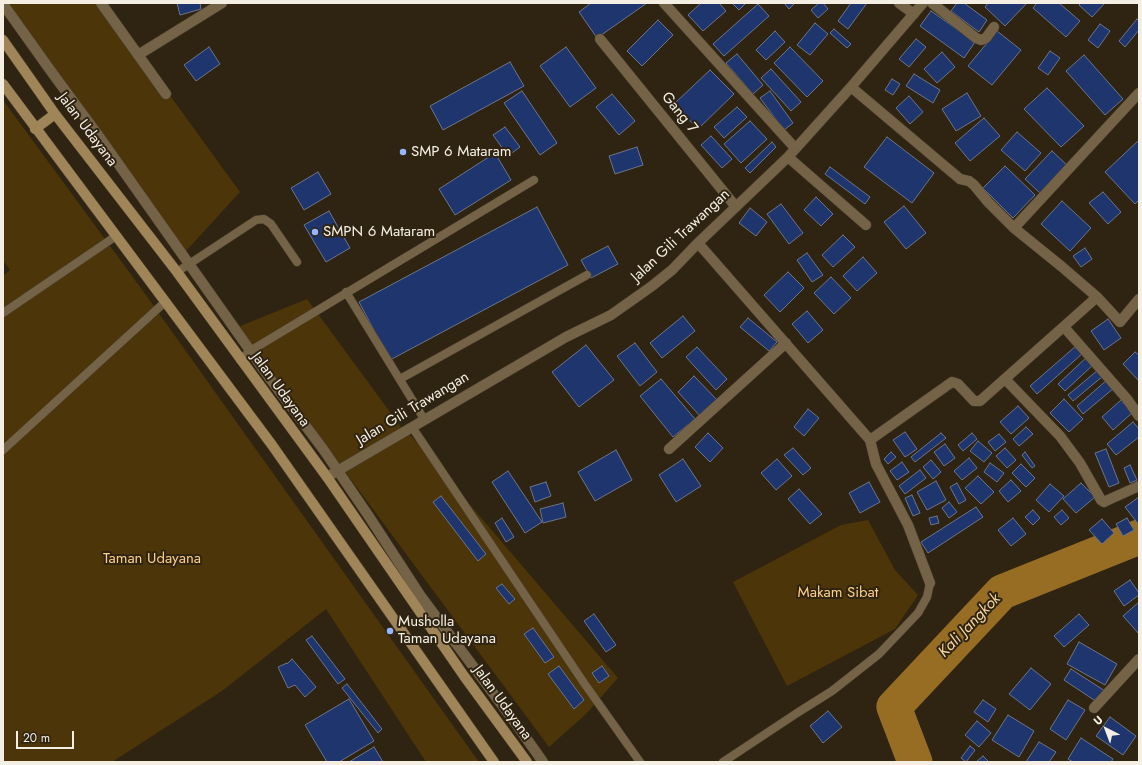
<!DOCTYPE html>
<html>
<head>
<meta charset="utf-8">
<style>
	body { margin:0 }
	#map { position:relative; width:1142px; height:765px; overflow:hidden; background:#2f2412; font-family:Jost,sans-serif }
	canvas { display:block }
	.frame { position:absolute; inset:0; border:4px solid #f5eee3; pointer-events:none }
	.north { position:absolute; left:1086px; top:709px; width:40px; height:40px; -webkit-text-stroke:3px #2f2412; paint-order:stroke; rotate:318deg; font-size:11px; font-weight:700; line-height:16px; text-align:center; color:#f5eee3 }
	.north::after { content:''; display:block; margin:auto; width:14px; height:18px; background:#f5eee3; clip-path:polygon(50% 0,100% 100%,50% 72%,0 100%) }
	.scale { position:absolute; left:16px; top:731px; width:58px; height:18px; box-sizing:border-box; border:2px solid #f5eee3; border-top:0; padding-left:5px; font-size:12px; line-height:14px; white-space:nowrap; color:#f5eee3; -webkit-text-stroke:3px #2f2412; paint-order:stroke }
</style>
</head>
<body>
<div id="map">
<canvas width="1142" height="765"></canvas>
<div class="frame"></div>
<div class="north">U</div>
<div class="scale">20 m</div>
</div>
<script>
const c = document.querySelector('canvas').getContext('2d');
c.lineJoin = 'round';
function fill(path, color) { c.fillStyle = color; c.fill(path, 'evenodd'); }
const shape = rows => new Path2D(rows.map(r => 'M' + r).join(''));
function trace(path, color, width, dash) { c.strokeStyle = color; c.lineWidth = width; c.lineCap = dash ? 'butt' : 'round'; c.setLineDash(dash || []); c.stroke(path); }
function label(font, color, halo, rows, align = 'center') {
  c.font = font + ' Jost,sans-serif'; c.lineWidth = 4; c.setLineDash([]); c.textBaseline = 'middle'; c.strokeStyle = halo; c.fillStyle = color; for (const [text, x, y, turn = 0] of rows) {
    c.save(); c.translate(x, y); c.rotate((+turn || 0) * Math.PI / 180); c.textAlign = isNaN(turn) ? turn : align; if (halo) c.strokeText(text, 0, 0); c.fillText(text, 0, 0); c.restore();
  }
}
fill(shape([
	[6,3,103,3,240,192,186,251],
	[3,100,138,284,479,762,426,762,326,609,222,691,112,762,3,762,3,276,10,270,3,260],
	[307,299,401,427,413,438,618,678,586,714,549,747,238,327],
	[868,520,895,570,918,595,895,629,787,686,733,582,841,525]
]), '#4c3508');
trace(shape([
	[915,762,894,707,1002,592,1139,537]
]), '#966d23', 35);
const building = shape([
	[177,3,200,3,201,9,180,15,177,3],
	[591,3,647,3,597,38,579,12,591,3],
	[701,3,719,3,726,11,703,31,688,15,701,3],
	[732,3,746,3,739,10,732,3],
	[784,3,795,3,789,9,784,3],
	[819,3,823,3,828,9,818,18,811,10,819,3],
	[851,3,867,3,848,29,838,21,851,3],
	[957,3,964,3,987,20,979,32,951,11,957,3],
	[988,3,1027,3,1005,26,985,7,988,3],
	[1037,3,1059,3,1080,21,1066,37,1033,8,1037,3],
	[1081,3,1105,3,1092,17,1079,5,1081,3],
	[758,4,769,16,724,56,713,44,758,4],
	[931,11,975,42,964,58,920,26,931,11],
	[1137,19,1139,21,1139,30,1125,47,1119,41,1137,19],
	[658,20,673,35,642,66,627,51,658,20],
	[815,23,828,34,810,55,797,45,815,23],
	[1100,24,1110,31,1098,48,1088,40,1100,24],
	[834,29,851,44,847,48,830,33,834,29],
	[775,31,785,42,766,60,756,50,775,31],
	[997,31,1021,50,992,85,968,66,997,31],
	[916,39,926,47,909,67,899,59,916,39],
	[209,47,220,64,196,81,184,65,209,47],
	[566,47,596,88,570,107,540,66,566,47],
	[790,47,823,81,807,97,774,63,790,47],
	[1050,51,1060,58,1048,75,1038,68,1050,51],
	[942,52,955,67,937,83,924,69,942,52],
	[737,54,763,85,753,94,726,63,737,54],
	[1084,55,1123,99,1105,115,1066,71,1084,55],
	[510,62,524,86,443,130,430,106,510,62],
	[771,69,801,102,791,111,761,78,771,69],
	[710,70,734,94,698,129,674,104,710,70],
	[914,74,940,90,933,103,906,86,914,74],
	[892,79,900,84,893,95,885,90,892,79],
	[1047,88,1084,126,1061,147,1024,109,1047,88],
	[522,91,557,143,540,155,504,103,522,91],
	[770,91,793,123,784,130,760,98,770,91],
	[967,93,981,116,956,131,942,109,967,93],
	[612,94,635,121,619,135,596,107,612,94],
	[909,96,923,112,910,124,896,108,909,96],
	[737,107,747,117,724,138,714,127,737,107],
	[984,118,1000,136,970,161,955,143,984,118],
	[750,121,767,139,741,163,724,144,750,121],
	[505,127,520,147,508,156,493,135,505,127],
	[1017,132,1041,153,1025,171,1001,150,1017,132],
	[711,136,732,159,722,168,701,145,711,136],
	[887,137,934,173,912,203,864,167,887,137],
	[1139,140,1139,200,1135,204,1105,172,1139,140],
	[772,142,776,147,750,173,745,168,772,142],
	[637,147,643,165,615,174,609,156,637,147],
	[1052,151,1068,166,1041,194,1025,179,1052,151],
	[495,153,511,180,455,215,439,189,495,153],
	[1005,166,1035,195,1013,218,983,188,1005,166],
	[830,167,870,197,865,204,825,174,830,167],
	[318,172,331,194,304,210,291,188,318,172],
	[1103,192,1121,212,1108,224,1089,203,1103,192],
	[816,197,833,214,821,226,804,210,816,197],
	[1062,201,1091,228,1070,251,1041,224,1062,201],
	[781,204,803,233,789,244,767,214,781,204],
	[904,206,926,233,906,249,884,222,904,206],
	[537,207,568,265,390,360,359,302,537,207],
	[750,208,767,222,756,236,739,223,750,208],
	[329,211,350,248,326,262,304,225,329,211],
	[843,235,855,247,833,267,822,255,843,235],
	[608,246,618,264,591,278,581,260,608,246],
	[1085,248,1092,259,1081,267,1073,256,1085,248],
	[807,253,823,275,812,282,797,260,807,253],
	[863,257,877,273,857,291,843,276,863,257],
	[788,272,804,288,780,312,764,295,788,272],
	[831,277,851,298,834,314,814,293,831,277],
	[807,311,823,330,808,343,792,324,807,311],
	[683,316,695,331,662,358,650,343,683,316],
	[748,318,777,342,769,351,740,327,748,318],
	[1108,319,1121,338,1104,350,1091,331,1108,319],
	[635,343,657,372,640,386,617,356,635,343],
	[586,345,614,380,579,407,552,372,586,345],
	[1076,346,1083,353,1037,394,1030,386,1076,346],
	[697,347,727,379,716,390,686,357,697,347],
	[1135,352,1139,355,1139,381,1123,364,1135,352],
	[1088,356,1095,363,1065,391,1058,384,1088,356],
	[1098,370,1103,376,1073,401,1068,395,1098,370],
	[694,376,718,401,701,417,678,392,694,376],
	[661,379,695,419,673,437,640,396,661,379],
	[1107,380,1114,388,1083,414,1077,406,1107,380],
	[1064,399,1083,419,1069,432,1050,413,1064,399],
	[1121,400,1132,413,1113,430,1102,417,1121,400],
	[1018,406,1029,418,1011,434,1000,422,1018,406],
	[808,409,819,418,804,436,794,427,808,409],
	[1133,422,1139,429,1139,437,1116,455,1107,444,1133,422],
	[1026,427,1033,434,1019,446,1013,439,1026,427],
	[905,432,917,449,905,457,893,440,905,432],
	[708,433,723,448,710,462,695,447,708,433],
	[941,433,946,438,915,462,911,457,941,433],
	[972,433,977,439,963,451,958,445,972,433],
	[999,434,1006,442,995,451,988,442,999,434],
	[978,441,992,453,984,462,970,451,978,441],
	[945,444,955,458,944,466,934,452,945,444],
	[793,448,811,468,803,475,784,455,793,448],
	[1005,448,1016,460,1007,468,996,456,1005,448],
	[1106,449,1119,483,1109,487,1095,453,1106,449],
	[616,450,632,480,595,501,578,472,616,450],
	[891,452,896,457,888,464,884,459,891,452],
	[1025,452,1035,466,1032,468,1022,455,1025,452],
	[969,458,977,468,962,480,954,471,969,458],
	[683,459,701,486,676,502,659,475,683,459],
	[777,459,792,476,776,490,761,473,777,459],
	[931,460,941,472,933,479,923,467,931,460],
	[902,462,909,472,897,480,890,471,902,462],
	[990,463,1004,473,997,482,984,472,990,463],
	[1021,464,1035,478,1026,487,1012,473,1021,464],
	[1130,465,1137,480,1130,483,1124,468,1130,465],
	[920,470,926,478,905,494,899,486,920,470],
	[508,471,542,522,525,533,492,482,508,471],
	[978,476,994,492,981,504,965,488,978,476],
	[1011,480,1021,491,1008,502,999,491,1011,480],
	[936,481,946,500,927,510,917,492,936,481],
	[546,482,551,496,535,502,530,487,546,482],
	[869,482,880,502,860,513,849,493,869,482],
	[957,483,966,500,959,504,950,487,957,483],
	[1081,483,1095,497,1076,513,1063,499,1081,483],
	[1050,484,1064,496,1049,512,1036,500,1050,484],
	[799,489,822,514,810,524,788,499,799,489],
	[912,495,920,513,913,516,905,498,912,495],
	[441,496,486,554,478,561,433,502,441,496],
	[1139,497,1139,525,1125,507,1139,497],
	[949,502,957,512,949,518,942,508,949,502],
	[563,503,566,517,543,523,540,509,563,503],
	[976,507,983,517,928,553,921,542,976,507],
	[1033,510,1040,518,1033,525,1025,517,1033,510],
	[1062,510,1069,518,1061,525,1054,517,1062,510],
	[937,516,939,523,931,525,929,518,937,516],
	[502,518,514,537,506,542,495,523,502,518],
	[1013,518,1026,534,1011,546,998,530,1013,518],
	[1127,518,1134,530,1123,536,1116,524,1127,518],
	[1102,519,1114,533,1102,544,1089,530,1102,519],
	[1130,580,1139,593,1139,595,1124,606,1114,591,1130,580],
	[502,584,515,599,509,604,496,588,502,584],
	[1139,602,1139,634,1123,616,1139,602],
	[594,614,616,645,606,652,584,621,594,614],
	[1079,614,1089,625,1064,647,1054,636,1079,614],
	[533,628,554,657,545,663,524,634,533,628],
	[312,636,345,679,338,684,306,640,312,636],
	[1079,642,1117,664,1105,685,1067,664,1079,642],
	[292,659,316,687,305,697,295,685,288,688,278,667,287,663,287,664,292,659],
	[559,666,584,700,574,709,548,674,559,666],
	[602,666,609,676,599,683,592,673,602,666],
	[1031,668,1051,684,1030,710,1009,694,1031,668],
	[1071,669,1105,691,1097,702,1064,680,1071,669],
	[347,684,382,729,378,733,342,688,347,684],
	[349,699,374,741,339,762,327,762,305,725,349,699],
	[983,700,996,709,988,722,974,712,983,700],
	[1068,700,1085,710,1066,740,1050,729,1068,700],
	[828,711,842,727,823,743,810,726,828,711],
	[1008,715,1034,731,1019,757,992,740,1008,715],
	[1110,717,1136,736,1123,755,1096,736,1110,717],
	[977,721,991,733,979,747,965,735,977,721],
	[1081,738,1113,759,1111,762,1073,762,1068,759,1081,738],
	[1039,742,1056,752,1049,762,1026,762,1039,742],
	[970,746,975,750,966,762,961,758,970,746],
	[374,747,383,762,349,762,374,747],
	[983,756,989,762,976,762,983,756]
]);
fill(building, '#1e356e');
trace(building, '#6c758a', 1);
const service = shape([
	[177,272,256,220,264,219,271,224,297,262],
	[346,292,424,419],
	[3,313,116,236],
	[240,360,250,351,534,180],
	[400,379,587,275],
	[412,427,584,683,640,762],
	[3,450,165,302],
	[723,762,797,713,832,691,879,654,918,613,927,597,930,583]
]);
const pedestrian = shape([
	[3,4,53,74,98,135,271,380,323,449,368,515,420,595,519,728,543,762]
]);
const minor = shape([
	[101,3,166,94],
	[664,3,795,148],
	[899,3,914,14],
	[932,3,976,38,981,40,986,38,994,27],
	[600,39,736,207],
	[138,55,222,3],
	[851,87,960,179,969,181,974,185,988,202,1014,228,1061,266,1097,297,1120,322,1139,299],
	[788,157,866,225],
	[1014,228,1139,93],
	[698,243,870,440,876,464,908,525,930,583],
	[1064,327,1127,399,1139,416],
	[1005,379,1060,436,1080,463,1101,500,1104,502,1108,500,1139,486],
	[870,440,952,382,958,384,974,401,980,401,1097,297],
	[669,449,786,343],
	[327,477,566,337,611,315,652,286,672,270,698,243,788,157,851,87,923,3],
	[1094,708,1139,659]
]);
const secondary = shape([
	[3,40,55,114,177,272,327,477,464,676,527,762],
	[3,84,272,445,494,762],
	[35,129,55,114]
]);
trace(service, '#4b402f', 9);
trace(pedestrian, '#4b402f', 11);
trace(minor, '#4b402f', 11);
trace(secondary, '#4b402f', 11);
trace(service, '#746347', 8);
trace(pedestrian, '#746347', 10);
trace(minor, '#746347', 10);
trace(secondary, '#a08558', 10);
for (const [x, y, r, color] of [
	[403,152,4,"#96b6fd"],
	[315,232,4,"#96b6fd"],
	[390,631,4,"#96b6fd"]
]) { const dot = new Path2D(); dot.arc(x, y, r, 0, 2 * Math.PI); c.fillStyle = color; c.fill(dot); trace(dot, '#2f2412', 1.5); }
label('15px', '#f5eee3', '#2f2412', [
	["Gang 7",679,113,51],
	["Jalan Udayana",87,130,53],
	["Jalan Gili Trawangan",681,236,-43],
	["Jalan Udayana",280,390,54],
	["Jalan Gili Trawangan",413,409,-31],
	["Jalan Udayana",502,703,54]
]);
label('15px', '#f5eee3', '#2f2412', [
	["SMP 6 Mataram",411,152],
	["SMPN 6 Mataram",323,232],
	["Musholla",398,622],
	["Taman Udayana",398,639]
], 'left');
label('15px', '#fcce84', '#2f2412', [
	["Taman Udayana",152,559],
	["Makam Sibat",838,593]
]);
label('italic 16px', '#f6d49e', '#2f2412', [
	["Kali Jangkok",970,626,-46]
]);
</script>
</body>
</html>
